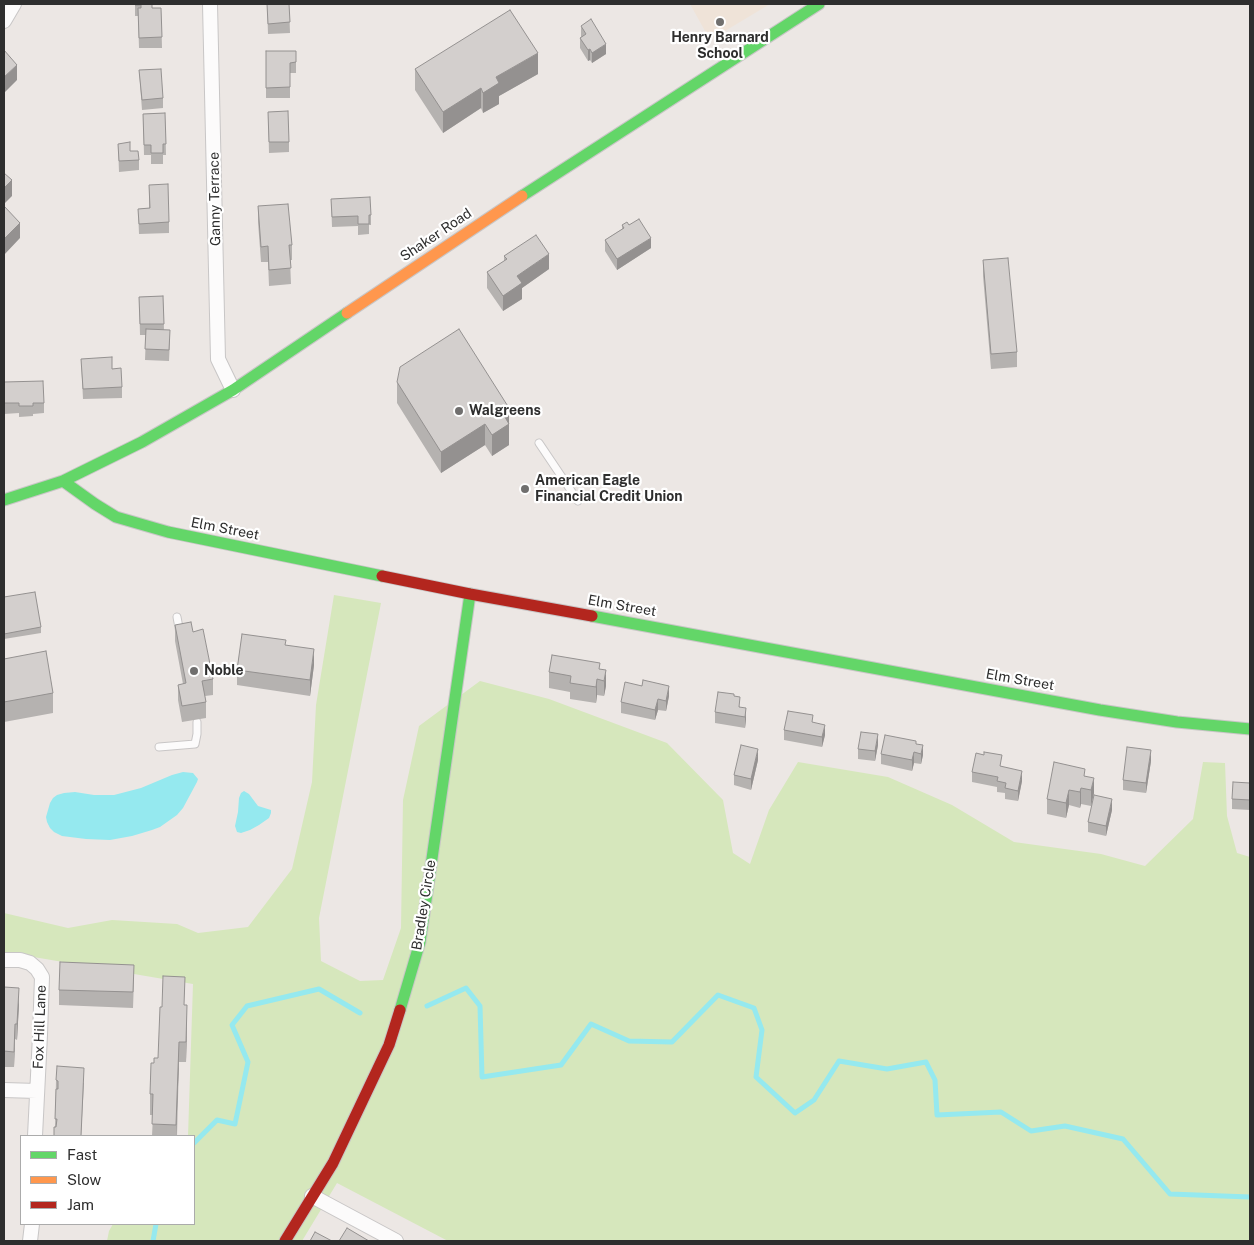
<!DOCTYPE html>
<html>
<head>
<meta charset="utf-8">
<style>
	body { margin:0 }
	#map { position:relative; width:1254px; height:1245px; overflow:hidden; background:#ece7e4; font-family:"Public Sans",sans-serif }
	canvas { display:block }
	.frame { position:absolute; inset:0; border:5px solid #2e2e2e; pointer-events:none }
	.legend { position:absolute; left:20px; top:1135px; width:175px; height:90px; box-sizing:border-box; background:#fff; border:1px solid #ababab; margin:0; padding:6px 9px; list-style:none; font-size:15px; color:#2e2e2e }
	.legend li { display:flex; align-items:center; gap:10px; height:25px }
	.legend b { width:25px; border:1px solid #ababab }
</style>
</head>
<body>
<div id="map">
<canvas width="1254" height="1245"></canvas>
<div class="frame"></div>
<ul class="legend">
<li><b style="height:6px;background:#63d668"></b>Fast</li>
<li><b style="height:6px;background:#ff974d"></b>Slow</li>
<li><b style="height:6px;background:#b3261e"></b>Jam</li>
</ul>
</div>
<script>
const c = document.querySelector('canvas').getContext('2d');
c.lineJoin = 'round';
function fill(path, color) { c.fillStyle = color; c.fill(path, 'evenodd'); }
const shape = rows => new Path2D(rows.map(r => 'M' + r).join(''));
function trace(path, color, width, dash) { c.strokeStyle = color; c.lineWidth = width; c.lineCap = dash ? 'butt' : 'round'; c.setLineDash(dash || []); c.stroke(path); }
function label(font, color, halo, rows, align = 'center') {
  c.font = font + ' "Public Sans",sans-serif'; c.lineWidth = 4.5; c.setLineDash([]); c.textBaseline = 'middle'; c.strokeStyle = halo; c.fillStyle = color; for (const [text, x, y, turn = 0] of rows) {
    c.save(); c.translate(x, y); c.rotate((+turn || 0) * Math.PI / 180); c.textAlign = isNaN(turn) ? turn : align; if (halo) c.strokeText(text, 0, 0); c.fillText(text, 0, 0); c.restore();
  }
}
fill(shape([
	[690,4,770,4,710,40]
]), '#efe3d8');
fill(shape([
	[334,595,381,603,319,918,321,961,360,981,383,980,401,928,403,800,419,726,480,681,549,699,667,743,723,800,733,853,750,864,769,810,798,762,888,777,952,805,1014,842,1101,854,1145,866,1193,819,1203,762,1225,763,1227,816,1237,853,1250,857,1250,1241,448,1241,337,1183,302,1241,107,1241,109,1231,113,1224,194,1224,194,1136,188,1136,193,984,4,952,4,913,68,928,112,920,177,924,198,933,248,927,292,869,312,782,316,705]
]), '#d6e7bc');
fill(shape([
	[183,772,193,773,198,779,197,782,183,808,177,815,160,827,152,830,132,836,110,840,86,839,62,836,54,832,50,828,47,822,46,817,50,803,53,798,57,795,64,793,75,792,94,795,114,795,141,788,172,775],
	[244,791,249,794,258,806,271,810,271,813,269,818,259,825,250,830,241,833,237,832,235,826,238,812,239,798,241,793]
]), '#95e9ef');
trace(shape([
	[427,1006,466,988,480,1006,482,1077,561,1065,591,1024,629,1041,672,1042,718,995,754,1008,762,1030,756,1077,795,1113,814,1100,839,1061,887,1069,926,1062,935,1080,937,1115,1001,1112,1031,1131,1065,1126,1123,1139,1170,1194,1250,1197],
	[194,1143,217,1120,235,1124,248,1062,232,1025,247,1006,319,989,360,1013],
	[153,1241,156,1224]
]), '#95e9ef', 5);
const lane = shape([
	[539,443,578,501],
	[177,617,180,633],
	[159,747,195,744,197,734,197,722]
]);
const street = shape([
	[210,4,218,359,233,390],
	[4,21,14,4],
	[4,960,20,960,30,963,37,969,42,977,40,1035,35,1136],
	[4,1090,37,1091],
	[312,1196,396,1241],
	[30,1241,32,1224]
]);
const fast = shape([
	[522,196,819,4],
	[63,481,95,504,116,517,168,532,382,576],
	[4,500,63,481,142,442,233,390,347,313],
	[592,616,1100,710,1177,722,1250,729],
	[400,1010,420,942,470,594]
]);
const slow = shape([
	[347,313,522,196]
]);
const jam = shape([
	[382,576,470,594,592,616],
	[285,1241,333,1163,389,1045,400,1010]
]);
trace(lane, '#c8c6c6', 9);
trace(street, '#c8c6c6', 16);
trace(fast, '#c8c6c6', 13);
trace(slow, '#c8c6c6', 13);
trace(jam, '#c8c6c6', 13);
trace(lane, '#fcfbfb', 7);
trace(street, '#fcfbfb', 14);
trace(fast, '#63d668', 11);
trace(slow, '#ff974d', 11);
trace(jam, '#b3261e', 11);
fill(shape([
	[135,4,152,8,161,8,162,48,139,48,138,16,135,16],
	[267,4,289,4,290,33,268,34],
	[581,26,606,54,592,63,590,60,588,61,580,48,580,38,581,37],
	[266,51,296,51,296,73,290,73,290,98,266,98],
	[415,69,538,74,499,96,499,104,483,113,481,108,443,133,415,90],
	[139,70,163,98,163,108,142,110],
	[268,112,289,142,289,152,269,153],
	[165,113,166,155,163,155,163,164,151,164,151,155,144,155,143,114],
	[118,144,130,151,139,160,139,170,119,172],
	[149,185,169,222,169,233,139,234,138,209,149,208],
	[331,199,371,215,371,225,369,225,369,234,358,235,358,226,332,227],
	[258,206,292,245,292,260,290,260,291,284,269,286,268,262,261,262,258,222],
	[622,225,629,225,651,248,617,270,605,251,605,240,622,229],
	[504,256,549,269,522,288,522,299,503,311,487,288,487,272,504,261],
	[983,260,1017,352,1017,367,991,369,983,276],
	[163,296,164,330,170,340,169,361,145,360,146,335,140,335,139,297],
	[81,359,112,369,122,387,122,398,83,399],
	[4,382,44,403,44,413,33,414,33,416,19,417,19,413,4,414],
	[397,382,509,408,509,445,492,456,485,445,441,473,397,403],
	[4,597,41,627,41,633,4,639],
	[175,625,193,632,213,679,213,695,205,696,206,702,206,718,182,722,178,700,178,685,183,684,175,641],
	[286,645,314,665,310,696,237,685,237,670],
	[4,659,53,693,53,713,4,722],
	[600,669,606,686,604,696,597,695,596,703,570,699,570,692,549,688,549,672],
	[669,696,666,711,658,710,655,720,621,713,621,702],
	[734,696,746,719,745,728,715,723,715,712],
	[813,723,825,735,822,747,784,740,784,730],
	[916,744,923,755,921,764,914,763,912,771,881,764,881,754],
	[878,745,875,761,858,759,858,749],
	[758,760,751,790,734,785,734,775],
	[1151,761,1146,793,1123,790,1123,780],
	[1002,767,1022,781,1018,801,1005,799,1005,793,997,792,997,787,972,782,972,772],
	[1085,776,1094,793,1091,806,1081,804,1080,808,1069,805,1066,818,1047,814,1047,799],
	[1250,783,1250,810,1232,809,1232,799],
	[1112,810,1106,836,1088,832,1088,822],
	[134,980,133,1008,59,1005,59,990],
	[4,987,19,1004,17,1040,15,1039,14,1067,4,1067],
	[185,1005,187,1026,186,1062,179,1062,177,1136,152,1136,153,1115,150,1115,150,1094,154,1063,158,1058],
	[56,1080,84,1083,81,1136,55,1127]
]), '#b5b2b0');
fill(shape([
	[606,44,606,54,592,63,592,53],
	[590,49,590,60,588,61,588,50],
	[538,53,538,74,499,96,499,104,483,113,483,93,496,77],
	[17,65,17,80,4,93,4,77],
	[481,88,481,108,443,133,443,112],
	[12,180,12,196,4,204,4,188],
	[20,223,20,238,4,255,4,239],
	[651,238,651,248,617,270,617,259],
	[549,254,549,269,522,288,522,299,503,311,503,296,517,276],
	[509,408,509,445,492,456,492,435,502,412],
	[485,424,485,445,441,473,441,452],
	[314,649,314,665,310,696,310,680],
	[606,670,606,686,604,696,604,681],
	[597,679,597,695,596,703,596,687],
	[669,686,669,696,666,711,666,701],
	[658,699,658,710,655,720,655,710],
	[746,708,746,719,745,728,745,717],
	[825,725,825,735,822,747,822,737],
	[878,734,878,745,875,761,875,751],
	[923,745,923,755,921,764,921,754],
	[758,749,758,760,751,790,751,779],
	[1151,750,1151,761,1146,793,1146,783],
	[914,752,914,763,912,771,912,760],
	[1022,771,1022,781,1018,801,1018,791],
	[1094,778,1094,793,1091,806,1091,790],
	[1081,788,1081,804,1080,808,1080,792],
	[1069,790,1069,805,1066,818,1066,803],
	[1112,799,1112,810,1106,836,1106,826],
	[19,988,19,1004,17,1040,17,1024],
	[187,1005,187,1026,186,1062,186,1042],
	[15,1024,15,1039,14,1067,14,1052],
	[179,1042,179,1062,176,1136,176,1125]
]), '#949190');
const building = shape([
	[135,4,152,4,152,8,161,8,162,37,139,38,138,8,141,8,141,5,135,5,135,4],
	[267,4,289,4,290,22,268,24,267,4],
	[510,10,538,53,496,77,499,83,483,93,481,88,443,112,415,69,510,10],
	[591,19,606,44,592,53,590,49,588,50,580,38,586,34,581,26,591,19],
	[4,50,17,65,4,77,4,50],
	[266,51,296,51,296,62,290,63,290,87,266,88,266,51],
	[161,69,163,98,142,100,139,70,161,69],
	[288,111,289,142,269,142,268,112,288,111],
	[165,113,166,144,163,144,163,153,151,153,151,145,144,145,143,114,165,113],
	[130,142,130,151,138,151,139,160,119,161,118,144,130,142],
	[4,173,12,180,4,188,4,173],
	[168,184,169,222,139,224,138,209,150,208,149,185,168,184],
	[370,197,371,215,369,215,369,224,358,224,358,216,332,217,331,199,370,197],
	[288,204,292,245,289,245,291,268,269,270,268,246,261,247,258,206,288,204],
	[4,206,20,223,4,239,4,206],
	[639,219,651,238,617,259,605,240,624,228,622,225,627,222,629,225,639,219],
	[536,235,549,254,517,276,522,283,503,296,487,272,507,259,504,256,536,235],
	[1008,258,1017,352,991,354,983,260,1008,258],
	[163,296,164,324,140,324,139,297,163,296],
	[146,329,170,330,169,350,145,349,146,329],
	[459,329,509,408,502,412,509,424,492,435,485,424,441,452,397,382,400,367,459,329],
	[112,357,112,369,121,368,122,387,83,389,81,359,112,357],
	[43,381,44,403,33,403,33,406,19,406,19,403,4,403,4,382,43,381],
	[35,592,41,627,4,634,4,597,35,592],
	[191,622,193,632,203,629,213,679,202,681,206,702,182,706,178,685,186,683,175,625,191,622],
	[242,634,286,640,285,645,314,649,310,680,237,670,242,634],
	[46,651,53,693,4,702,4,659,46,651],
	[552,655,600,663,599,669,606,670,604,681,597,679,596,687,570,683,571,676,549,672,552,655],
	[643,680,669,686,666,701,658,699,655,710,621,702,625,682,642,686,643,680],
	[718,692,734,694,734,696,740,697,739,707,746,708,745,717,715,712,718,692],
	[788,711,813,715,812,722,825,725,822,737,784,730,788,711],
	[861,732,878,734,875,751,858,749,861,732],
	[885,735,916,741,916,744,923,745,921,754,914,752,912,760,881,754,885,735],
	[741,745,758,749,751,779,734,775,741,745],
	[1127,747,1151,750,1146,783,1123,780,1127,747],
	[984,752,1002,755,1000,766,1022,771,1018,791,1005,788,1006,783,997,781,998,777,972,772,976,753,984,755,984,752],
	[1054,762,1085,769,1084,776,1094,778,1091,790,1081,788,1080,792,1069,790,1066,803,1047,799,1054,762],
	[1233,782,1250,783,1250,800,1232,799,1233,782],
	[1094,795,1112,799,1106,826,1088,822,1094,795],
	[60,962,134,965,133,992,59,990,60,962],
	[163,976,185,977,184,1005,187,1005,186,1042,179,1042,176,1125,152,1124,153,1094,150,1094,151,1063,154,1063,154,1058,158,1058,160,1007,162,1007,163,976],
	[4,987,19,988,17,1024,15,1024,14,1052,4,1051,4,987],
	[57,1066,84,1068,81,1136,54,1136,54,1127,56,1127,57,1119,55,1119,56,1089,58,1089,58,1081,56,1080,57,1066],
	[347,1228,369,1241,339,1241,347,1228],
	[315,1232,332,1241,310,1241,315,1232]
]);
fill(building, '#d3cfcd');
trace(building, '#949190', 1);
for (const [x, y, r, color] of [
	[720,22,5,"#706f6e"],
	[459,411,5,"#706f6e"],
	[525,489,5,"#706f6e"],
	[194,671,5,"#706f6e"]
]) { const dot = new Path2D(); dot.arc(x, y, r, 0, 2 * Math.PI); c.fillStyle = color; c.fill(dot); trace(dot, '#fff', 2); }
label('bold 14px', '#2e2e2e', '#fff', [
	["Henry Barnard",720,38,"center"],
	["School",720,54,"center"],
	["Walgreens",469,411],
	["American Eagle",535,481],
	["Financial Credit Union",535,497],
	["Noble",204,671]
], 'left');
label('14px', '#2e2e2e', '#fff', [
	["Ganny Terrace",215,199,-91],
	["Shaker Road",436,235,-34],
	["Elm Street",225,529,11],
	["Elm Street",622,606,10],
	["Elm Street",1020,680,10],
	["Bradley Circle",424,905,-81],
	["Fox Hill Lane",40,1027,-88]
]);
</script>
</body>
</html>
